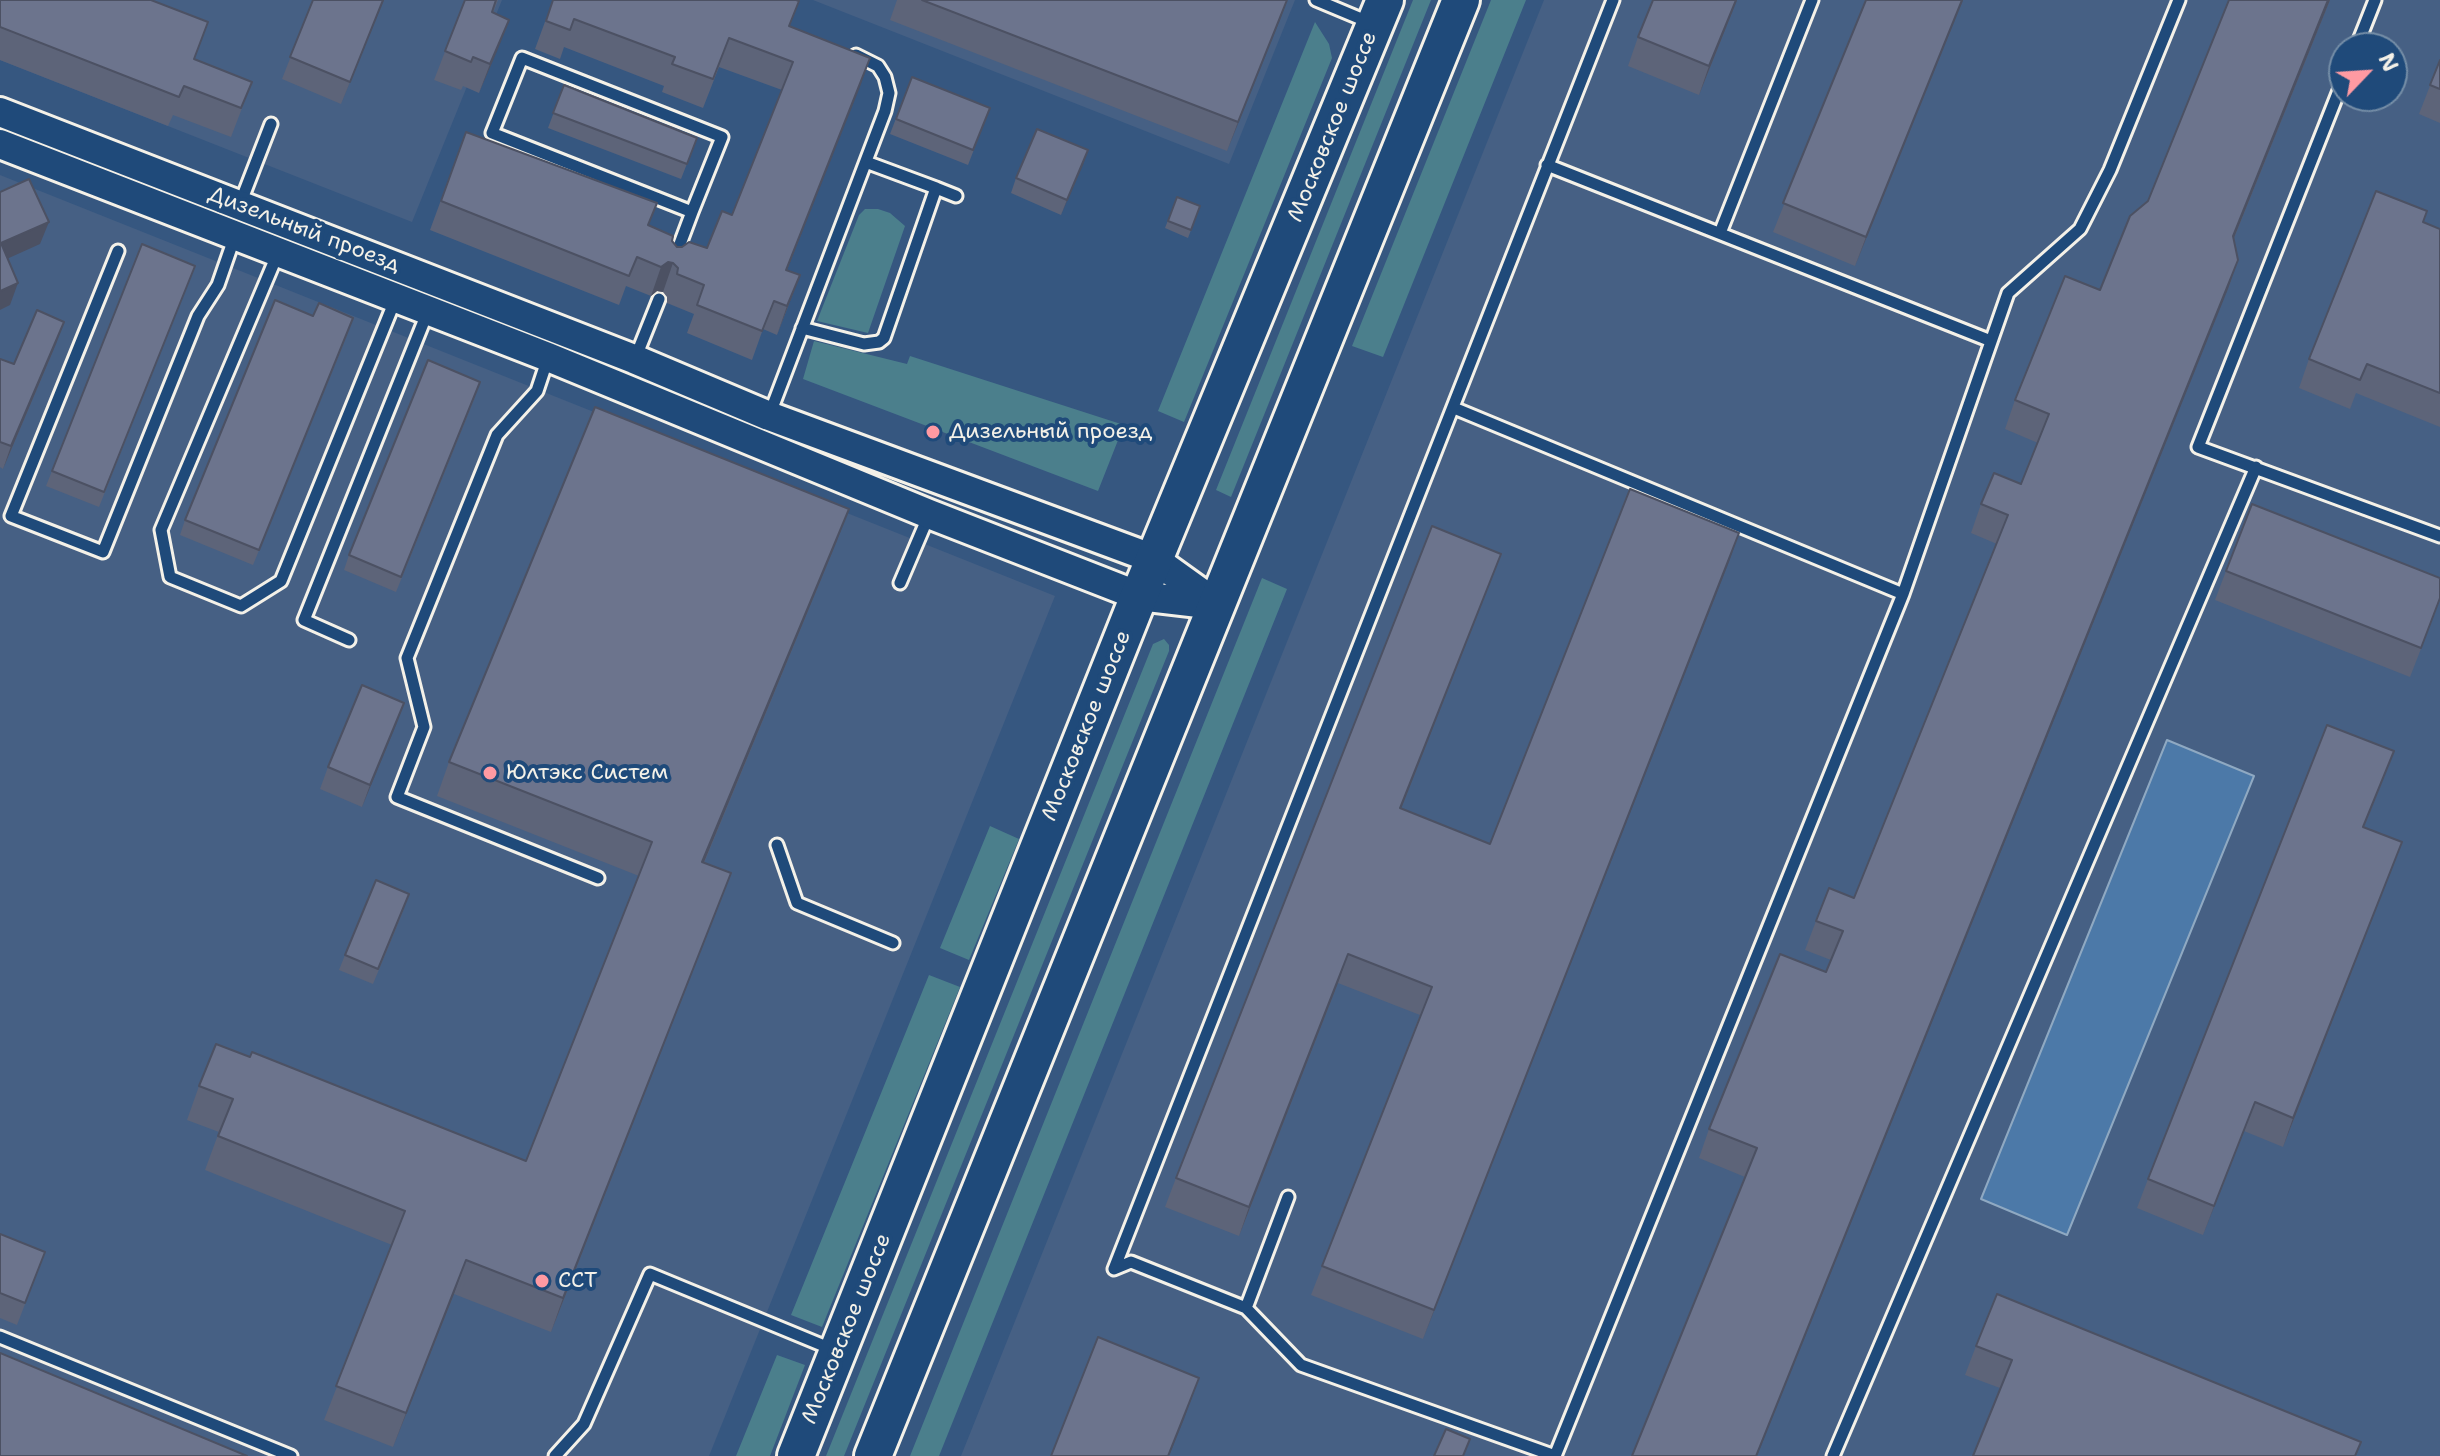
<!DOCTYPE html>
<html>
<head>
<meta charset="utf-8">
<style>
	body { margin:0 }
	#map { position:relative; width:2440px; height:1456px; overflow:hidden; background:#365780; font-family:"Shantell Sans",sans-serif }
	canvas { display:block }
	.north { position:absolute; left:2328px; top:32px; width:80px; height:80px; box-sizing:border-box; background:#1f4a7a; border:2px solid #748da6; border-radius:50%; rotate:65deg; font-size:22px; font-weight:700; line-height:32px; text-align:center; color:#f4f1e8 }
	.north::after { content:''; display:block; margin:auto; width:28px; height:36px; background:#ff9aa2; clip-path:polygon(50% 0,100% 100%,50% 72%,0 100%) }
</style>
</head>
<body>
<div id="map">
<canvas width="2440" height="1456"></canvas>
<div class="north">N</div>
</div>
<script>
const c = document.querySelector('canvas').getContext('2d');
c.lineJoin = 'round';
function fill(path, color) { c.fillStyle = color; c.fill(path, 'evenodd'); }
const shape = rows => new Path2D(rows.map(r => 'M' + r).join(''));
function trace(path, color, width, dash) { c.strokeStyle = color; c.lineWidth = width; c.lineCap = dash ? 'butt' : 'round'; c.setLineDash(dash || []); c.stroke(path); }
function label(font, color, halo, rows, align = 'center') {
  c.font = font + ' "Shantell Sans",sans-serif'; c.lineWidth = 8; c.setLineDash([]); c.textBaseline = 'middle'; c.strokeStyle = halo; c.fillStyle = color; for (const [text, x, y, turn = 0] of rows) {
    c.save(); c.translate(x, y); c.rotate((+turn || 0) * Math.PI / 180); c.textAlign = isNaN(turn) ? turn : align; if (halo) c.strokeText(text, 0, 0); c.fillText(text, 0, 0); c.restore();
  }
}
fill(shape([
	[0,0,502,0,412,222,0,60],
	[813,0,1295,0,1229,164],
	[1544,0,2440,0,2440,1456,961,1456],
	[2344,48,2392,48,2392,96,2344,96],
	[0,175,1055,596,709,1456,0,1456]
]), '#466084');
fill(shape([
	[1413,0,1431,0,1231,497,1216,490],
	[1491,0,1526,0,1383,357,1352,346],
	[1315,22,1329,44,1332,58,1184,422,1158,411],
	[865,209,878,209,890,213,905,226,868,333,817,321,859,215],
	[814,341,907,364,910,356,1124,425,1098,491,803,379],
	[1262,578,1287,589,939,1456,910,1456],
	[1164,639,1169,645,1169,651,844,1456,826,1456,1153,644],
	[990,826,1019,839,969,960,940,948],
	[929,975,960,987,822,1327,791,1315],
	[777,1355,805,1365,770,1456,736,1456]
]), '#4b7f8c');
const water = shape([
	[2167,740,2254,776,2067,1235,1981,1199,2167,740]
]);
fill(water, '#4c79a8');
trace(water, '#8fa9c2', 2);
const service = shape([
	[1316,0,1371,23],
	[2356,48,2375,0],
	[2344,78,2198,447,2440,536],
	[1547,165,1991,341],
	[936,188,956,196],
	[240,204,271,124],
	[1720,233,1812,0],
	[118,251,11,516,103,552,198,316,218,285,235,236],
	[278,253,161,530,170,577,241,606,281,581,396,298],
	[674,260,692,212,722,137,522,58,492,133,692,212],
	[802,328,864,344,879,342,884,338,936,188,866,162],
	[548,358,537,391,497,435,407,658,424,727,397,797,598,878],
	[635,359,659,299],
	[1454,408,1903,594],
	[769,416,885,111,889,93,885,77,878,66,856,55],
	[900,583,929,515],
	[349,640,304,620,428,311],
	[777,845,797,903,893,943],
	[1114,1269,1131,1262,1246,1308,1301,1365,1555,1456,1903,594,2008,293,2080,229,2110,170,2179,0],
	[1114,1269,1613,0],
	[1246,1308,1288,1197],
	[0,1337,291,1456],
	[555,1456,584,1424,650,1274,834,1350],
	[1833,1456,2256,467]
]);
const tertiary = shape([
	[0,112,634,359,769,416,1154,559,1218,605],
	[0,144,548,357,929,514,1139,596,1216,605]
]);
const primary = shape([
	[796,1456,1139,596,1385,0],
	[873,1456,1461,0]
]);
trace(service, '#f4f1e8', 17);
trace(tertiary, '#f4f1e8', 34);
trace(primary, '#f4f1e8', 42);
trace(service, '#1f4a7a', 11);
trace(tertiary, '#1f4a7a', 28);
trace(primary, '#1f4a7a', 36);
fill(shape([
	[0,0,195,59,252,82,231,137,173,115,168,126,0,60],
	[313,0,384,0,341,104,282,79],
	[465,0,498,0,493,13,509,20,479,93,463,86,461,90,434,80],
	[553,0,790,26,870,58,787,270,800,275,789,304,777,335,763,329,752,360,687,333,694,314,667,303,667,297,663,292,657,291,651,296,626,286,619,305,430,230,466,132,648,226,672,241,677,247,707,248,732,215,782,90,719,67,703,108,662,92,664,86,564,47,560,59,535,49],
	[897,0,1287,0,1227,151,890,20],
	[1737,0,1699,95,1628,66,1638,37],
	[1866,0,1963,0,1855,266,1773,232],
	[2229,0,2330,0,2234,238,2238,260,2228,289,1745,1177,1699,1158,1709,1129,1826,972,1831,960,1805,950,1816,921,1854,898,1997,544,1971,533,1981,504,2021,484,2038,443,2005,429,2015,400,2100,290,2148,201],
	[2440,60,2440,123,2419,114],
	[912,77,990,108,968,165,890,134],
	[564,85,697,138,681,179,548,128],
	[1088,150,1061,215,1011,193,1016,178],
	[1177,197,1200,206,1188,238,1165,228],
	[2423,222,2440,229,2440,427,2356,393,2350,409,2299,388,2309,359],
	[189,281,99,507,46,486,52,471],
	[348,333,253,565,180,535,185,520],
	[56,344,3,469,0,467,0,359,14,364],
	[475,397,396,592,344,570,349,555],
	[849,509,836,543,704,863,718,907,551,1332,454,1294,393,1447,324,1420,392,1245,205,1170,219,1132,187,1120,199,1086,526,1161,639,876,437,796,449,762],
	[1739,533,1423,1339,1311,1295,1420,1015,1338,983,1239,1236,1165,1207,1176,1178,1490,583,1401,809,1490,844],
	[2226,571,2440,600,2410,677,2215,600],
	[404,703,362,807,320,789,328,767],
	[2383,780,2364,827,2391,871,2283,1147,2244,1131,2203,1235,2137,1208,2148,1179],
	[404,909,373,984,339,970,345,955],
	[0,1234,45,1252,17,1325,0,1318],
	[1976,1346,2355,1456,2000,1388,1965,1375]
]), '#5d6479');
fill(shape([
	[383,0,384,0,341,104,350,82],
	[1287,0,1280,20,1227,151,1238,122],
	[1736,0,1737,0,1699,95,1709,66],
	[1962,0,1963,0,1855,266,1866,237],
	[2328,0,2330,0,2223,265,2233,236],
	[509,20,498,49,479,93,490,64],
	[870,58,860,87,776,298,786,270],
	[1088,150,1083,165,1061,215,1067,200],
	[49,222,40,244,0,262,1,243],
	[2238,260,2228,289,1757,1456,1756,1456],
	[668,262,673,263,663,292,657,291,651,296,661,267],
	[800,275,789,304,777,335,787,306],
	[18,283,10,305,0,310,0,291],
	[64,322,56,344,3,469,11,446],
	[849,509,836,543,690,896,702,862],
	[1739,533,1729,562,1423,1339,1434,1310],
	[1501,554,1490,583,1390,837,1400,808],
	[404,703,396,725,362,807,370,785],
	[2402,842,2391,871,2283,1147,2293,1118],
	[731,873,718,907,551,1332,563,1298],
	[1348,954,1338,983,1239,1236,1249,1207],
	[2255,1102,2244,1131,2203,1235,2214,1206],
	[466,1260,454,1294,393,1447,406,1413],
	[1199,1378,1184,1419,1169,1456,1168,1456]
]), '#4c5163');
const building = shape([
	[0,0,151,0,208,22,194,59,252,82,241,108,184,86,179,97,0,27,0,0],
	[313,0,383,0,350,82,290,57,313,0],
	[465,0,496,0,492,12,509,20,490,64,473,57,471,62,445,51,465,0],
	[553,0,796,0,799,1,789,26,870,58,786,270,800,275,787,306,774,301,762,331,697,305,704,285,677,274,678,268,673,263,668,262,661,267,637,257,629,276,441,201,466,132,657,203,648,225,673,236,672,241,677,247,682,247,689,242,707,248,722,211,732,215,793,62,729,38,713,79,672,64,675,57,574,19,570,30,546,21,553,0],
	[922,0,1287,0,1238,122,922,0],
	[1653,0,1736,0,1709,66,1638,37,1653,0],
	[1866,0,1962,0,1866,237,1783,203,1866,0],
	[2229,0,2328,0,2233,236,2238,260,1756,1456,1632,1456,1757,1148,1709,1129,1780,954,1826,972,1843,931,1816,921,1829,888,1854,898,2008,515,1981,504,1994,473,2021,484,2049,414,2015,400,2065,276,2100,290,2130,216,2148,201,2229,0],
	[2440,60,2440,89,2430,85,2440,60],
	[912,77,990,108,973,150,896,119,912,77],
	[564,85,697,138,687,164,553,113,564,85],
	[1037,129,1088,150,1067,200,1016,178,1037,129],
	[29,179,49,222,1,243,18,283,0,291,0,192,29,179],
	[2376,191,2427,211,2423,222,2440,229,2440,393,2367,364,2360,380,2309,359,2376,191],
	[1177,197,1200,206,1191,230,1168,221,1177,197],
	[142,244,195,266,104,492,52,471,142,244],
	[275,300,313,316,319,303,353,318,259,550,185,520,275,300],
	[37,310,64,322,11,446,0,442,0,359,14,364,37,310],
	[428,360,480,382,401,577,349,555,428,360],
	[595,407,849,509,702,862,731,873,563,1298,466,1260,406,1413,336,1386,405,1211,218,1136,233,1099,199,1086,216,1044,250,1057,252,1052,526,1161,652,842,449,762,595,407],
	[1630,489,1739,533,1434,1310,1322,1266,1432,987,1348,954,1249,1207,1176,1178,1432,526,1501,554,1400,808,1490,844,1630,489],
	[2252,504,2440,578,2440,598,2421,648,2226,571,2252,504],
	[362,685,404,703,370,785,328,767,362,685],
	[2327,725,2394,751,2363,827,2402,842,2293,1118,2255,1102,2214,1206,2148,1179,2327,725],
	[376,880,409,894,378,969,345,955,376,880],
	[0,1234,45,1252,25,1303,0,1293,0,1234],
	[1997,1294,2361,1442,2355,1456,1973,1456,2012,1360,1976,1346,1997,1294],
	[1098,1337,1199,1378,1168,1456,1051,1456,1098,1337],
	[0,1353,247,1456,0,1456,0,1353],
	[1446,1429,1470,1439,1463,1456,1434,1456,1446,1429]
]);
fill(building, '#6c748d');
trace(building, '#4c5163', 2);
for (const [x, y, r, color] of [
	[933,432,8,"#ff9aa2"],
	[490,773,8,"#ff9aa2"],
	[542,1281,8,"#ff9aa2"]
]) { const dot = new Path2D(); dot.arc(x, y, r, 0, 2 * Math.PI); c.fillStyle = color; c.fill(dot); trace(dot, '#1f4a7a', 3); }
label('22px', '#f4f1e8', '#1f4a7a', [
	["Московское шоссе",1333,127,-68],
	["Дизельный проезд",304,230,21],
	["Московское шоссе",1087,726,-68],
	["Московское шоссе",847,1329,-68]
]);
label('22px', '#f4f1e8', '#1f4a7a', [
	["Дизельный проезд",949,432],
	["Юлтэкс Систем",506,773],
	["ССТ",558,1281]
], 'left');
</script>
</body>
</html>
